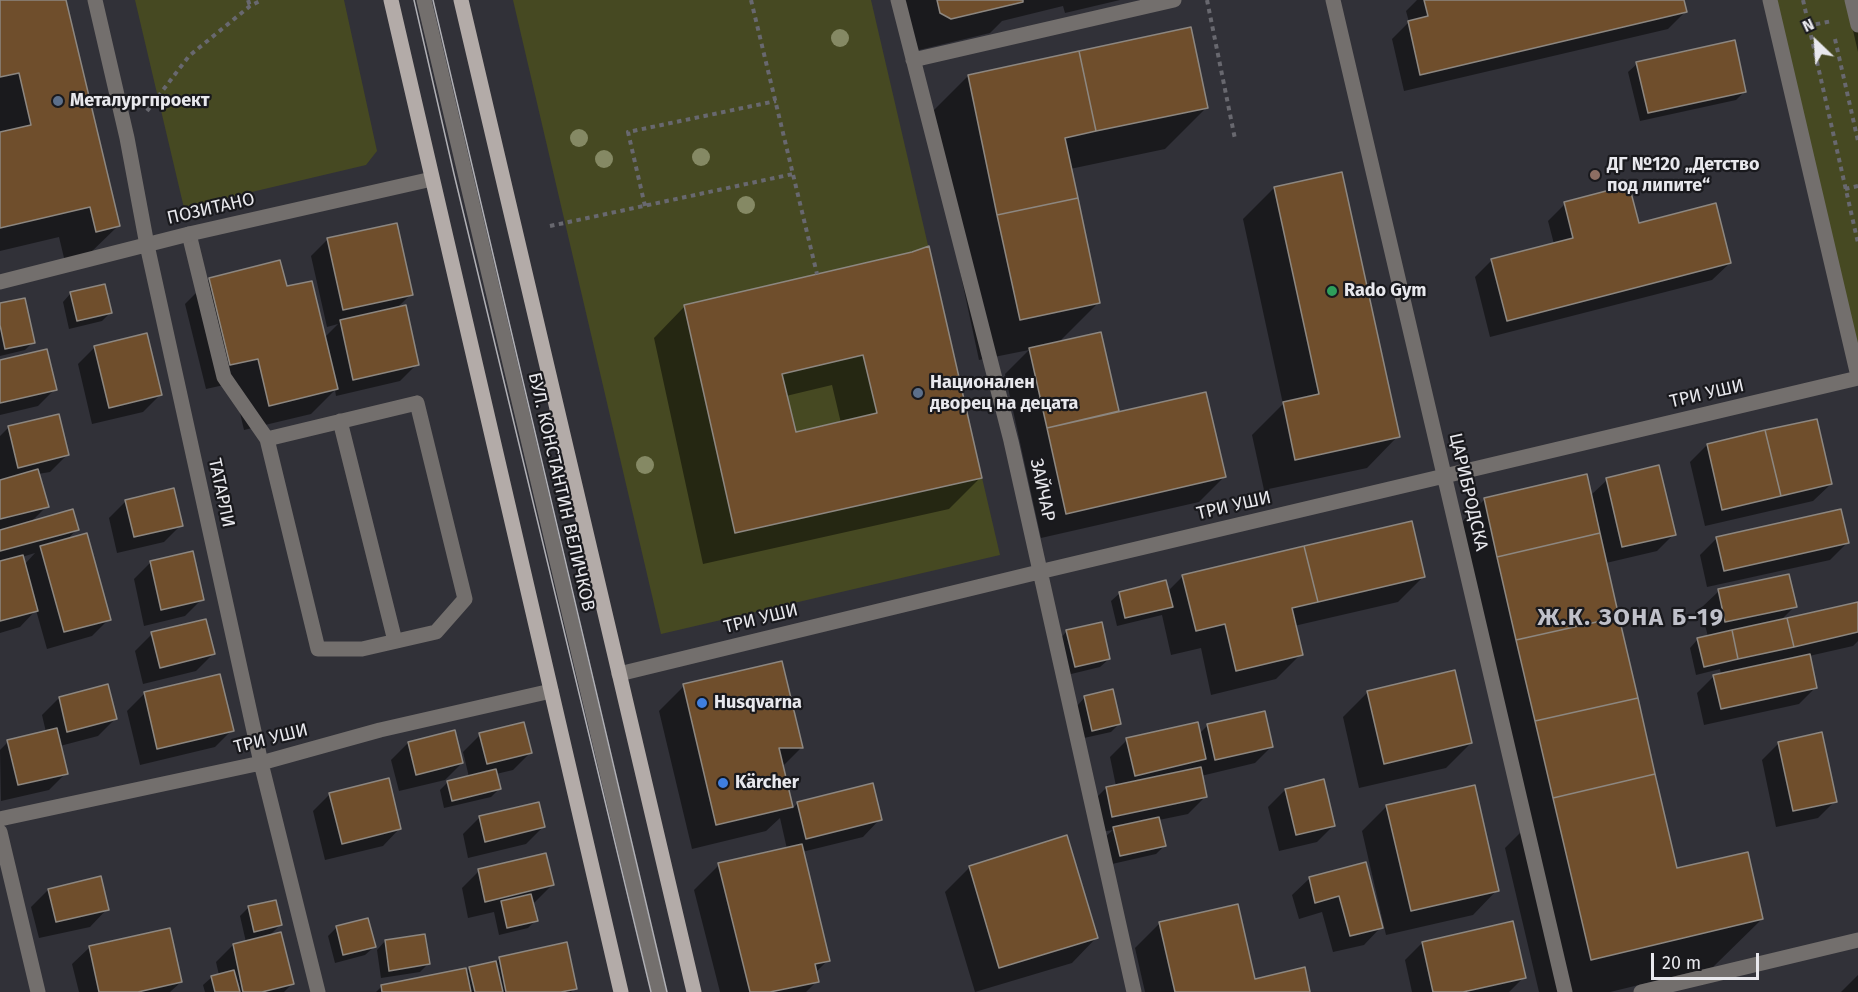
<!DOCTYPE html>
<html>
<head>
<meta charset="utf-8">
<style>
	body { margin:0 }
	#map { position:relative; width:1858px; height:992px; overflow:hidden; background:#313138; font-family:"Fira Sans",sans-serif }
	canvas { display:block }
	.north { position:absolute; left:1786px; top:12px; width:60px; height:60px; -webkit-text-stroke:4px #19191d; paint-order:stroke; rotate:335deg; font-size:16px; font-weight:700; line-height:24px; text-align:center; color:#e8e8ed }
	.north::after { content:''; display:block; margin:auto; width:21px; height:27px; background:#e8e8ed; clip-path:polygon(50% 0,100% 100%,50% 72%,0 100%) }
	.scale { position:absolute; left:1651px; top:953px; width:108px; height:27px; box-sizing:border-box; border:3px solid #e8e8ed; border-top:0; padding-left:8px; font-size:18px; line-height:21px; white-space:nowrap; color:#e8e8ed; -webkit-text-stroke:4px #19191d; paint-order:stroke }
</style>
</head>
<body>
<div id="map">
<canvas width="1858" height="992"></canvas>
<div class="north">N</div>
<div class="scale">20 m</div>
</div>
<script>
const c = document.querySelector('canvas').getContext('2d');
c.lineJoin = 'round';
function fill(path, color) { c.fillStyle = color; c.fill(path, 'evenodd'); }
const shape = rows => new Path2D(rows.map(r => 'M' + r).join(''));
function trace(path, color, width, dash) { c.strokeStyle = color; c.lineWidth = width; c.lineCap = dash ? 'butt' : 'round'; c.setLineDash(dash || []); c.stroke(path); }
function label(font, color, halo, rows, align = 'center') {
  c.font = font + ' "Fira Sans",sans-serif'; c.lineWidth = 4.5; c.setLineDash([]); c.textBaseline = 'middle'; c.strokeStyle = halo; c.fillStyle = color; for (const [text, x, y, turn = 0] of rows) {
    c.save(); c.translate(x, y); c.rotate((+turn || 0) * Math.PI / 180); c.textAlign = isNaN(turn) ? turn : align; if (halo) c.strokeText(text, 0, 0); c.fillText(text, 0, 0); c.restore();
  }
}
fill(shape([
	[135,0,344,0,377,151,366,165,184,208],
	[513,0,871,0,1000,555,661,634],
	[1770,0,1852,0,1858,25,1858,376]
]), '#464922');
fill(shape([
	[0,0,65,0,118,226,86,257,65,262,59,237,0,251],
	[899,0,1120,0,1065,13,1063,6,1002,21,990,33,919,50,909,44],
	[1417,0,1683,0,1685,12,1668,29,1404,91,1392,39,1409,22,1406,11],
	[1846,0,1858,0,1858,52],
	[1637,64,1745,91,1736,100,1640,121,1628,72],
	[968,76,1206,108,1165,149,1070,169,1098,303,1058,343,1100,333,1118,413,1224,477,1199,502,1041,538,1005,374,1029,350,979,360,927,117],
	[1274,188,1398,436,1367,468,1264,490,1252,435,1283,404,1243,219],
	[1565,204,1638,225,1730,263,1712,280,1490,337,1475,277,1492,260,1554,244,1548,221],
	[328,239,411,294,396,309,417,364,400,381,336,396,335,390,311,414,244,430,233,383,206,389,185,304,210,279,285,288,324,338,338,324,327,327,311,256],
	[913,254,981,477,949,509,703,564,654,338,685,306],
	[832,385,841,423,794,434,786,396],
	[71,293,110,313,102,321,69,329,63,302],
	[0,305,33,342,25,350,0,356],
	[95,347,160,395,143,412,92,424,78,364],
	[0,361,55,389,38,406,0,415],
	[9,427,67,455,50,472,38,474,47,506,30,523,77,529,67,540,109,619,92,636,47,649,36,610,20,627,0,633,0,436],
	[35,553,24,565,22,557],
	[1707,445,1831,484,1813,501,1705,526,1690,462],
	[1607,480,1674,534,1657,551,1606,563,1676,870,1762,919,1713,967,1610,992,1539,992,1505,848,1529,824,1460,524,1485,499,1590,496],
	[126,501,181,525,164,542,117,553,109,518],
	[1717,538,1847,543,1830,560,1707,587,1700,555],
	[151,562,202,599,185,616,144,626,134,579],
	[1183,576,1423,577,1398,602,1294,626,1301,654,1276,679,1211,695,1201,648,1171,655,1162,615,1117,626,1111,601,1120,593,1168,591],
	[1719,591,1795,606,1780,621,1858,603,1858,641,1853,646,1809,656,1816,687,1799,704,1704,725,1697,693,1714,676,1721,675,1720,669,1696,675,1690,648,1698,639,1708,637,1701,608],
	[1067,631,1109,659,1100,667,1067,675,1059,640],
	[152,634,213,654,196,671,143,684,135,651],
	[219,676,232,730,215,747,140,765,127,711,144,694],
	[684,686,801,748,782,767,792,809,797,804,872,785,880,819,863,837,802,852,828,960,815,973,817,981,806,992,720,992,694,890,719,865,787,849,780,818,766,831,692,849,659,711],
	[1368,692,1471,743,1446,768,1359,788,1343,717],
	[1085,697,1119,724,1111,732,1084,738,1077,706],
	[59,698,115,719,98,736,60,746,66,773,49,790,1,801,0,750,8,742,46,732,42,715],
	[1207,726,1272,746,1255,763,1201,776,1205,797,1188,814,1159,820,1165,845,1156,854,1112,864,1105,837,1113,830,1095,833,1089,805,1106,788,1116,786,1110,757,1127,740,1199,734],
	[480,735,530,753,513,770,496,774,500,788,491,797,444,808,440,790,448,782,469,777,463,752],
	[408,743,462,763,445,780,399,791,391,760],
	[1779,743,1835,801,1818,818,1776,827,1762,760],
	[1285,790,1334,825,1317,842,1279,851,1268,807],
	[330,794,400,828,383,846,325,860,313,811],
	[1387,806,1497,890,1473,915,1386,935,1362,831],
	[480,817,543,827,526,844,468,858,463,834],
	[1364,864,1381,927,1364,945,1333,952,1322,912,1299,919,1292,895,1310,878],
	[970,867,1096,938,1072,963,975,992,945,892],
	[479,871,552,885,535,902,532,903,536,920,528,928,499,935,494,912,468,918,462,888],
	[48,890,107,909,90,927,39,938,31,907],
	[275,902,280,925,268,937,292,984,284,992,205,992,203,985,212,977,219,975,216,962,233,945,246,942,240,916,248,908],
	[1160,923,1254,981,1309,992,1145,992,1135,948],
	[337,927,374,947,365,955,335,963,328,936],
	[385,941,428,964,420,972,381,978,377,950],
	[1422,943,1524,977,1509,992,1412,992,1405,960],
	[90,947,181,982,170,992,79,992,72,964],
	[500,958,575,988,571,992,376,992,381,987,465,973,470,968,496,962],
	[1858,975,1858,992,1841,992]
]), '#0007');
const building = shape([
	[0,0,66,0,120,226,96,232,90,207,0,228,0,132,31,125,19,73,0,77,0,0],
	[937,0,1023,0,1023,2,951,19,940,13,937,0],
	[1424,0,1684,0,1687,12,1420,75,1408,21,1428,16,1424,0],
	[1191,27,1208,108,1096,131,1079,51,1191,27],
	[1735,40,1746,92,1648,113,1636,62,1735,40],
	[1079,51,1096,131,1065,138,1078,198,997,215,968,75,1079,51],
	[1342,172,1400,437,1295,460,1283,402,1319,394,1274,187,1342,172],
	[1629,185,1639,223,1716,203,1731,263,1507,321,1491,259,1573,238,1564,202,1629,185],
	[1078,198,1100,303,1020,320,997,215,1078,198],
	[397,223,413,295,343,310,327,238,397,223],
	[929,246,982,478,735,533,684,305,912,252,929,246],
	[863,355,877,413,796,432,782,374,863,355],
	[280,260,287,286,312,281,338,389,269,406,258,359,230,365,209,278,280,260],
	[105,284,112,313,77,321,70,292,105,284],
	[25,298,35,343,5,349,0,325,0,303,25,298],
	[406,305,419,365,353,380,340,320,406,305],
	[1101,332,1119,411,1047,428,1029,348,1101,332],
	[147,333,162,395,109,408,94,346,147,333],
	[47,349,57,390,0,403,0,360,47,349],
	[1206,392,1226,477,1066,514,1047,428,1206,392],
	[59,414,69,455,18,468,8,426,59,414],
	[1817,419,1832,484,1781,496,1765,430,1817,419],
	[1765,430,1781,496,1722,510,1707,444,1765,430],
	[1659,465,1676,535,1622,547,1606,478,1659,465],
	[38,469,49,507,0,519,0,480,38,469],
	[1587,474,1600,533,1497,557,1484,498,1587,474],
	[174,488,183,526,134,537,125,500,174,488],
	[73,509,79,530,0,551,0,530,73,509],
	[1841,509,1849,543,1724,571,1716,537,1841,509],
	[1412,521,1425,577,1318,602,1304,546,1412,521],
	[87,533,111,620,64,632,40,546,87,533],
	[1600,533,1619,617,1516,640,1497,557,1600,533],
	[1304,546,1318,602,1292,608,1303,655,1236,671,1225,624,1196,631,1182,575,1304,546],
	[193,551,204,600,161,610,150,561,193,551],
	[23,555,38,611,0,621,0,561,23,555],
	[1789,574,1797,607,1725,622,1718,589,1789,574],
	[1166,580,1173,607,1125,618,1119,592,1166,580],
	[1858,602,1858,632,1794,647,1787,618,1858,602],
	[1619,617,1638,698,1535,721,1516,640,1619,617],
	[1787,618,1794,647,1738,659,1732,630,1787,618],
	[206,619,215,654,160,668,151,632,206,619],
	[1102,622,1110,659,1075,667,1066,630,1102,622],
	[1732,630,1738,659,1704,667,1697,638,1732,630],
	[1810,654,1817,688,1721,709,1713,675,1810,654],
	[782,661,803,748,779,748,793,807,716,825,683,684,782,661],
	[1455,670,1472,743,1384,764,1367,691,1455,670],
	[220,674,234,731,157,749,144,692,220,674],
	[108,684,117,719,67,732,59,697,108,684],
	[1113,689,1121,724,1092,731,1084,696,1113,689],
	[1638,698,1655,774,1553,798,1535,721,1638,698],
	[1265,711,1273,747,1215,760,1207,724,1265,711],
	[524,722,532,753,487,764,479,733,524,722],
	[1198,722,1206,759,1135,776,1126,738,1198,722],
	[57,728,68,774,18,785,7,740,57,728],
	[455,730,463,763,416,775,408,742,455,730],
	[1822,732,1837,802,1793,811,1778,742,1822,732],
	[1201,767,1207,797,1112,817,1106,787,1201,767],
	[496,769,501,789,452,801,447,781,496,769],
	[1655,774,1677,868,1748,852,1763,919,1591,960,1553,798,1655,774],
	[389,778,401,829,342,844,329,793,389,778],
	[1324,779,1335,826,1296,835,1285,789,1324,779],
	[873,783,882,820,806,839,797,802,873,783],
	[1475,785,1499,891,1411,911,1386,805,1475,785],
	[539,802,545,827,485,842,479,816,539,802],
	[1159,817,1166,846,1120,856,1113,827,1159,817],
	[1067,835,1098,938,999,968,969,866,1067,835],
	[802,844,830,961,815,964,819,982,770,992,750,992,718,863,802,844],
	[546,853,554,885,485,902,478,869,546,853],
	[1366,862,1383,928,1350,936,1339,896,1315,903,1309,877,1366,862],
	[101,876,109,910,56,922,48,889,101,876],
	[531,894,538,921,507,928,501,901,531,894],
	[276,900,282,925,254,932,248,906,276,900],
	[1238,904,1255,979,1305,967,1310,992,1175,992,1159,922,1238,904],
	[368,918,376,947,343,955,336,926,368,918],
	[1513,921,1526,978,1463,992,1433,992,1422,942,1513,921],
	[170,928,182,982,138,992,99,992,89,946,170,928],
	[281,932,294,984,262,992,243,992,233,944,281,932],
	[425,934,430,964,389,971,385,940,425,934],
	[567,942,577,989,561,992,506,992,499,957,567,942],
	[496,961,503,992,475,992,469,967,496,961],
	[466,968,471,992,382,992,381,985,466,968],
	[234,970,240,992,215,992,211,976,234,970]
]);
fill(building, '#6f4e2c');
trace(building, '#8d8780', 1.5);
trace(shape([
	[248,0,250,6],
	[751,0,817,274],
	[1207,0,1235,139],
	[1803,0,1858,243],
	[1807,26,1832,21],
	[1835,39,1858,141],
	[147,111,189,56,250,6,262,0],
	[1845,189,1858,186],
	[645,206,628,132,776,101],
	[550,226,793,174]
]), '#68686f', 4, [4.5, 4.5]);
trace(shape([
	[424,0,659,992],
	[189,234,224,377,267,439],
	[417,403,465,599,436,632,362,649,318,649,267,439,417,403],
	[340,421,395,641]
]), '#736f6d', 15);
trace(shape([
	[95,0,127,138,147,245,261,763,318,992],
	[898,0,1011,441,1134,992],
	[1333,0,1565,992],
	[1770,0,1858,376],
	[1852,0,1858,25],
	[913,60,1174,0],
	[0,282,189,234,432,179],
	[619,674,1039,572,1858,378],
	[0,819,261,763,380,730,551,691],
	[0,832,38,992],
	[1641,992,1858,940]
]), '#736f6d', 15);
trace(shape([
	[391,0,621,992],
	[461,0,694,992]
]), '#b3aba8', 15);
trace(shape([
	[414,0,454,174,651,992],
	[433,0,667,992]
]), '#b0b0b5', 1.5);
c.fillStyle = '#858964';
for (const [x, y] of [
	[840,38],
	[579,138],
	[701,157],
	[604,159],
	[746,205],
	[645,465]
]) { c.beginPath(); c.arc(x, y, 9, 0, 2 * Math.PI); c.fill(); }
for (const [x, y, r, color] of [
	[58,101,6,"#5c6f8a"],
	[1595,175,6,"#8d6e63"],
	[1332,291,6,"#2e9e5b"],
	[918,393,6,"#5c6f8a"],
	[702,703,6,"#3f7fe0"],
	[723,783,6,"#3f7fe0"]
]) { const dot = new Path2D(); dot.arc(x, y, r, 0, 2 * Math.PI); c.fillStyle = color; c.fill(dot); trace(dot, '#19191d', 2); }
label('bold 18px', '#e8e8ed', '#19191d', [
	["Металургпроект",70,101],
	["ДГ №120 „Детство",1607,165],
	["под липите“",1607,186],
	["Rado Gym",1344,291],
	["Национален",930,383],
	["дворец на децата",930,404],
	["Husqvarna",714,703],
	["Kärcher",735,783]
], 'left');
label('18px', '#e8e8ed', '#19191d', [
	["ПОЗИТАНО",211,209,-13],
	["ТРИ УШИ",1707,394,-13],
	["ЗАЙЧАР",1042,490,78],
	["БУЛ. КОНСТАНТИН ВЕЛИЧКОВ",561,492,77],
	["ЦАРИБРОДСКА",1468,492,77],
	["ТАТАРЛИ",221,493,78],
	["ТРИ УШИ",1234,506,-13],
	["ТРИ УШИ",761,619,-14],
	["ТРИ УШИ",271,739,-14]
]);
c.letterSpacing = '1.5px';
label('bold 24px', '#c0c1ca', '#19191d', [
	["Ж.К. ЗОНА Б-19",1631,618]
]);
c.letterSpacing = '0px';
</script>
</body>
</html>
